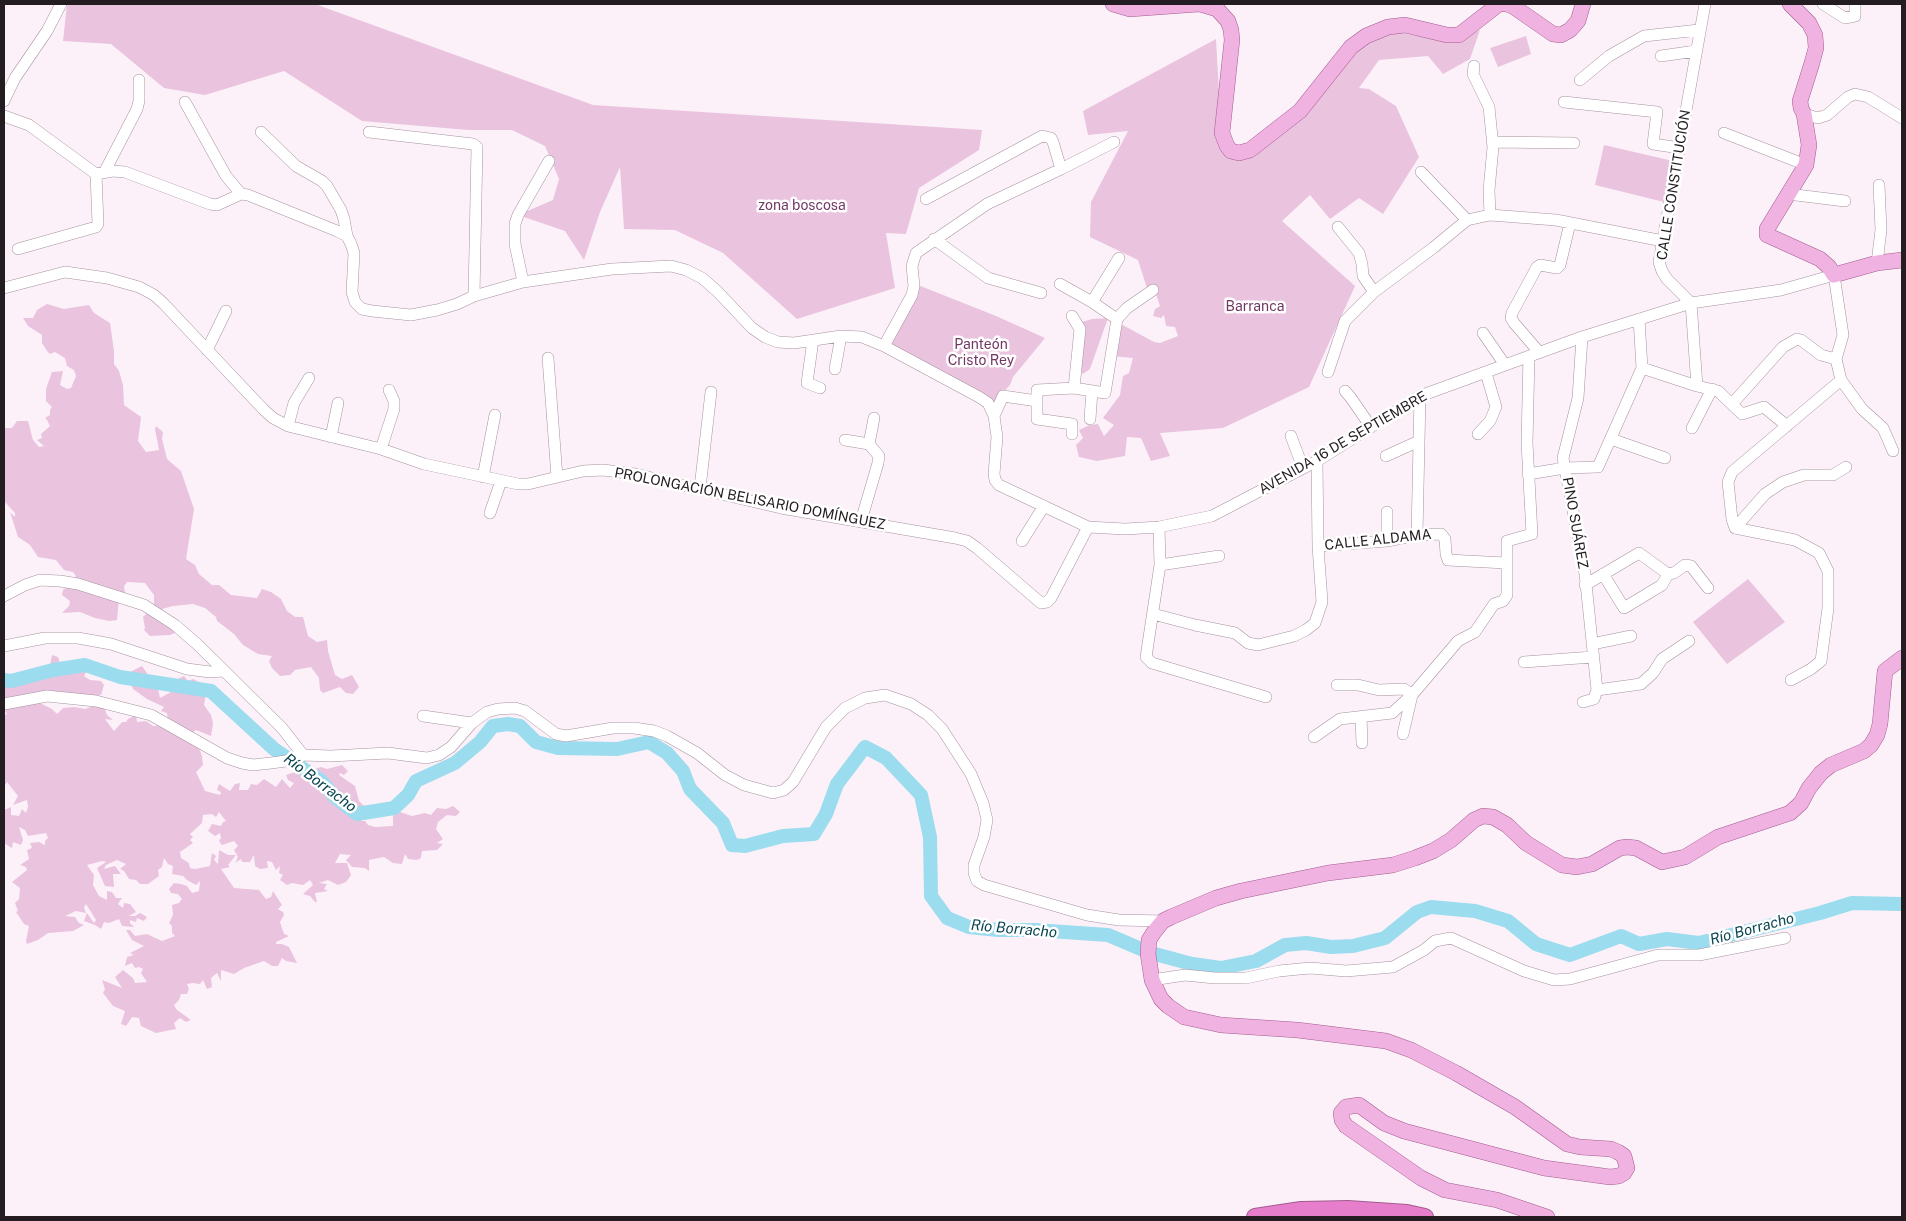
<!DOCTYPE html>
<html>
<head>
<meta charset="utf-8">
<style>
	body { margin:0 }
	#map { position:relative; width:1906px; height:1221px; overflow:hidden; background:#fdf1f9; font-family:"Public Sans",sans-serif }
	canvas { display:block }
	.frame { position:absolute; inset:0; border:5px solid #231c21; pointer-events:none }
</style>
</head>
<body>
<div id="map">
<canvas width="1906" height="1221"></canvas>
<div class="frame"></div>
</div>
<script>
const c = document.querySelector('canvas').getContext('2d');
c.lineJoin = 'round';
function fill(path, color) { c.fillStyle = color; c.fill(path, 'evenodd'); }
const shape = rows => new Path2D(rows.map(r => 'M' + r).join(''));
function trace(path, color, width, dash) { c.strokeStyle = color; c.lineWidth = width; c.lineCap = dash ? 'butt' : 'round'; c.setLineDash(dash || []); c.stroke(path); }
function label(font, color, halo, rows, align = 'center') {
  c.font = font + ' "Public Sans",sans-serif'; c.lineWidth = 5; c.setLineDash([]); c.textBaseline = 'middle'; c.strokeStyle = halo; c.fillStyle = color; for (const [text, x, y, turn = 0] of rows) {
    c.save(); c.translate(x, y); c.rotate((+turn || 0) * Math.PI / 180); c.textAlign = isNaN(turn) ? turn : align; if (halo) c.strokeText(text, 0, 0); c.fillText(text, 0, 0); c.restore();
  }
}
fill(shape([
	[67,4,315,4,593,105,982,130,979,150,919,188,906,234,886,233,895,288,797,319,723,253,675,230,624,229,620,167,600,212,584,260,565,231,518,215,553,200,559,179,545,146,512,130,468,130,362,121,284,71,205,95,164,88,111,44,63,41],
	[1480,30,1470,59,1443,74,1428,56,1379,60,1359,88,1369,89,1396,106,1419,157,1383,214,1359,198,1330,219,1310,195,1282,221,1355,286,1309,387,1223,428,1160,433,1170,456,1151,461,1141,438,1127,437,1125,456,1097,461,1079,457,1076,445,1083,438,1079,430,1090,425,1098,424,1104,436,1114,425,1103,418,1120,395,1123,376,1129,373,1133,358,1111,356,1119,323,1154,342,1160,343,1178,336,1175,327,1166,326,1164,315,1161,318,1153,316,1155,309,1160,306,1155,291,1147,288,1138,260,1090,237,1091,202,1128,131,1088,135,1083,111,1216,39,1222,146,1239,159,1317,97,1360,49,1381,34,1392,31,1451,43],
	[1526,36,1531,54,1498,67,1490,48],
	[1604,145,1673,161,1664,202,1595,185],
	[918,285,996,316,1045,338,1013,377,1010,385,999,397,995,408,886,347],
	[47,304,64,309,89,305,94,313,110,323,114,351,114,364,119,371,123,385,124,405,141,417,138,441,146,452,159,450,155,429,156,426,163,432,162,439,167,459,181,471,194,509,186,559,195,565,199,574,212,585,219,585,231,595,257,598,262,589,271,592,281,599,287,611,295,617,303,617,308,636,317,642,327,640,328,651,335,675,342,679,352,675,359,687,353,694,346,693,340,687,323,693,320,690,319,678,311,667,295,670,290,675,280,676,272,668,269,661,272,656,258,654,243,645,234,634,217,621,216,617,205,608,193,604,173,606,162,609,164,612,166,612,168,618,177,632,170,635,150,636,144,630,145,628,143,617,154,606,154,595,145,583,127,582,124,586,125,593,119,598,117,620,109,621,95,618,80,612,62,613,69,606,70,601,62,595,63,590,72,583,76,576,73,572,64,570,56,560,38,557,30,545,18,537,10,512,15,517,15,513,5,502,4,497,4,428,12,428,17,421,28,421,33,440,39,447,44,446,37,440,42,438,41,434,50,426,47,420,45,418,50,415,50,410,52,407,46,401,46,389,52,372,63,371,60,385,67,389,71,388,76,376,74,370,67,366,65,358,55,352,50,354,47,351,42,343,42,335,28,326,23,318,33,318,37,310],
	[1108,318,1090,369,1083,374,1074,359,1076,344,1082,322,1092,319],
	[1748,579,1785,622,1727,664,1693,622],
	[52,655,58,657,62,669,68,669,84,661,89,667,84,676,90,680,101,681,104,685,101,695,82,699,38,702,52,709,57,714,63,708,74,707,85,709,93,706,104,707,107,715,113,720,105,719,114,731,122,722,126,722,128,719,136,715,137,722,146,721,153,726,156,726,161,720,168,721,167,713,161,711,164,707,147,699,133,689,128,676,132,671,142,666,151,679,157,684,160,698,171,692,172,687,167,684,184,676,188,681,193,679,207,686,204,705,211,715,213,723,211,736,196,730,189,735,199,748,202,756,203,765,196,772,205,791,220,795,221,792,217,790,219,784,230,791,235,784,240,783,239,790,248,790,251,784,257,785,264,779,276,787,282,779,290,788,294,783,288,780,286,775,298,771,303,774,306,781,306,772,321,767,327,769,342,765,348,771,344,775,340,773,339,775,355,786,359,801,367,809,361,821,365,821,368,825,375,827,393,826,393,815,400,812,412,816,425,813,431,815,437,808,446,809,453,806,460,812,456,816,447,815,438,822,436,829,443,839,437,843,443,844,437,850,422,851,421,858,417,860,408,859,405,854,402,864,393,863,384,857,369,860,369,871,365,868,352,867,346,860,351,855,340,854,335,863,347,863,351,875,346,882,338,885,328,880,319,883,327,884,324,889,328,891,315,893,317,902,315,902,310,896,303,894,313,885,310,880,303,885,292,883,287,885,280,880,283,875,279,873,280,866,276,870,272,862,267,861,268,868,260,869,255,866,254,855,250,862,242,862,241,859,235,863,238,857,234,850,238,846,234,841,222,845,219,841,221,838,220,833,215,836,208,831,212,824,221,826,223,822,226,821,219,812,216,817,212,814,203,815,202,823,190,834,193,837,190,840,193,843,180,852,181,858,189,863,190,868,195,869,210,866,212,853,216,856,214,860,218,864,219,850,228,855,236,855,228,865,230,867,221,869,234,888,259,890,266,899,271,897,273,891,282,905,278,909,283,912,284,915,280,922,284,934,289,936,276,942,276,944,282,944,289,947,297,963,286,961,282,958,278,966,272,966,264,961,244,968,234,974,221,970,221,981,217,973,211,978,212,987,207,989,203,980,200,984,193,983,187,984,189,989,187,994,181,994,179,1000,174,1005,177,1010,191,1020,186,1022,180,1018,174,1023,176,1029,156,1033,141,1026,139,1018,132,1017,126,1026,121,1024,125,1011,113,1006,103,993,105,989,102,980,122,988,115,977,123,970,133,978,135,983,147,982,141,973,143,969,139,967,135,968,132,963,125,966,127,957,134,955,130,953,144,946,132,940,126,930,130,930,135,936,147,934,162,941,175,936,172,933,172,926,169,923,173,915,172,905,179,903,182,899,178,894,171,893,169,889,174,883,181,884,187,886,192,893,199,891,200,881,196,885,187,880,183,876,172,874,173,866,168,864,164,858,162,867,158,870,159,876,148,884,140,884,136,880,129,879,124,871,120,869,126,864,117,860,106,865,104,869,115,866,121,874,113,874,114,887,105,886,97,868,106,862,102,861,87,865,94,875,93,885,99,896,107,900,107,891,112,892,116,898,122,898,118,904,123,908,124,903,130,904,136,912,129,916,135,916,140,913,147,917,144,921,137,918,136,922,130,920,130,923,134,927,122,926,119,919,109,923,104,922,101,929,95,925,84,921,87,913,94,923,96,920,86,904,84,907,86,913,76,911,65,916,75,917,79,923,84,925,73,931,48,933,38,940,27,944,26,941,29,926,24,924,16,912,18,911,15,903,19,899,20,888,12,882,27,870,26,867,20,865,29,859,27,850,32,848,30,843,39,842,45,845,45,841,48,838,46,833,28,836,25,830,19,827,23,840,21,845,13,842,12,848,4,843,4,810,11,807,11,815,19,816,22,809,26,813,28,807,27,800,13,805,18,796,7,782,4,787,4,715,7,714,4,709,4,680,13,674,39,679,49,671]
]), '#eac3de');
trace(shape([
	[4,680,11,681,53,670,85,665,120,677,211,691,274,749,320,780,336,798,357,814,394,808,408,795,416,781,455,763,480,742,493,726,508,724,520,726,536,742,558,748,617,749,649,742,667,753,683,771,690,789,723,823,732,845,745,846,783,836,814,834,826,814,837,784,865,747,886,758,921,795,930,837,931,896,947,918,969,927,998,930,1035,930,1108,935,1141,949],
	[1155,954,1192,964,1221,968,1256,961,1285,945,1306,943,1331,947,1353,946,1385,938,1417,912,1431,907,1475,911,1508,921,1536,944,1570,955,1621,936,1639,944,1667,939,1699,943,1820,913,1852,903,1902,904]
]), '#9bdcee', 14);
const minor = shape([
	[1823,4,1845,18,1855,16,1855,4],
	[1661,56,1696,51],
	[1474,66,1473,74,1489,107,1493,147,1489,190,1490,215],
	[1580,80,1609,56,1644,36,1699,30],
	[4,101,15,78,47,31,61,4],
	[185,102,226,176,241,194],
	[1564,102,1657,112,1653,144,1680,148],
	[1804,114,1818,118,1827,115,1848,97,1855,94,1868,97,1902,118],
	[4,116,29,125,96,174],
	[261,132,296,166,322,181,327,186,341,210,344,219,347,236],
	[369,132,473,144,477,147,474,296],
	[1724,133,1806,165],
	[1492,142,1574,143],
	[105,171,137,109,139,101,139,80],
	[1421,172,1467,220],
	[96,174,113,171,125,172,210,204,217,205,241,194,248,195,337,231,347,236,351,244,354,253,352,292,355,302,362,309,372,311,411,315,437,310,457,304,474,296,523,282,612,269,671,266,686,270,702,278,717,291,752,328,765,337,778,342,794,343,841,336,862,337,884,346,979,397,988,403,994,416,997,437,994,474,995,480,999,485,1088,527,1125,529,1159,527,1212,516,1317,461,1420,396,1582,337,1691,303,1781,290,1834,275,1843,335,1836,359,1841,380,1732,472,1728,482,1732,519,1735,528,1795,540,1819,553,1828,571,1828,608,1821,661,1811,669,1791,680],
	[1788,194,1845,201],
	[926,199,1042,136,1051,138,1053,142,1061,169],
	[1338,227,1359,253,1362,264,1363,276,1374,292],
	[934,239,988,278,1041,293],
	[18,249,96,227,98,224,96,174],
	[1877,263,1881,230,1879,185],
	[523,282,515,244,515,224,518,215,549,161],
	[4,288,65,272,107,278,139,287,154,295,163,303,264,410,273,418,288,426,381,449,424,464,518,484,528,484,583,471,603,470,635,474,781,508,955,538,967,541,977,548,1041,603,1047,602,1051,598,1088,527],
	[1092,302,1119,258],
	[1072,316,1080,329,1074,388],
	[1117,319,1127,308,1153,290],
	[1483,333,1505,365],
	[1582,337,1578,398,1563,458,1585,574,1597,690,1594,699,1583,702],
	[813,340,807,383,820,388],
	[884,346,912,295,914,286,912,266,916,253,987,204,1061,169,1114,142],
	[207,350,226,311],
	[1539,352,1514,323,1511,318,1512,313,1537,267,1540,265,1557,268,1560,265,1570,223],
	[548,358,557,477],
	[1642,368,1697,386,1718,391,1742,414,1764,407,1787,426],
	[835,369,841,336],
	[1328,372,1345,321,1374,292,1433,248,1467,220,1490,215,1556,220,1663,241],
	[1841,380,1862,409,1883,428,1893,451],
	[1697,386,1691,303,1667,279,1662,271,1659,262,1705,4],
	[1345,391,1351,398,1371,427],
	[1037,401,1037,419,1072,424,1072,434],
	[1732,404,1783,347,1797,339,1801,340,1821,355,1836,359],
	[994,416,1003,396,1037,401,1037,390,1074,388,1105,393,1117,319,1092,302,1060,284],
	[1090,419,1092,391],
	[288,426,294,403,309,378],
	[1692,428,1712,389],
	[1478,434,1490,421,1496,407,1486,373],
	[1291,436,1303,468],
	[331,437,338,403],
	[1611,439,1665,458],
	[845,440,869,444,879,456,878,463,861,521],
	[869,444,874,418],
	[381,449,394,409,394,401,389,390],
	[1386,456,1419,441],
	[1528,474,1565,468,1598,467,1642,368,1639,319],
	[483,477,495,415],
	[700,488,711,392],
	[1387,512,1387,541],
	[490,513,501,481],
	[1159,527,1160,565,1146,657,1152,663,1266,697],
	[1735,528,1765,494,1783,482,1804,475,1833,475,1846,467],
	[1417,535,1420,396],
	[1022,541,1044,506],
	[1318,546,1387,541,1417,535,1441,534,1445,539,1446,554,1448,560,1506,563],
	[1160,565,1219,556],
	[1603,574,1624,608,1662,585,1668,574],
	[1585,585,1639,553,1668,574,1674,573,1685,565,1691,566,1708,588],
	[4,596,25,585,40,580,60,581,78,584,144,605,175,625,197,644,282,728,303,755,331,756,388,753,427,758,439,755,451,747,472,723,487,712,498,709,515,708,525,711,556,734,566,736,613,728,634,728,654,731,667,736,697,753,725,775,744,785,773,793,784,790,793,782,826,727,845,708,865,698,885,695,911,704,928,715,942,729,971,774,983,803,987,820,984,837,974,865,974,873,977,881,984,885,1087,915,1119,920,1163,921],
	[1153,614,1195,625,1235,633,1248,643,1258,645,1294,636,1306,630,1315,623,1322,602,1318,546,1317,461],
	[1592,644,1631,636],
	[4,646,45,638,78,638,111,644,187,669,210,672,224,671],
	[1524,662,1593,657],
	[1337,685,1358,685,1379,690,1404,689,1412,695,1403,734],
	[1597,690,1641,684,1653,673,1662,659,1689,641],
	[4,704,47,696,96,701,151,715,227,758,242,763,253,765,271,763,286,761,303,755],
	[423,716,472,723],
	[1361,717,1362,743],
	[1314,737,1340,719,1392,713,1412,695,1458,641,1475,632,1494,604,1503,601,1507,595,1507,541,1532,534,1527,443,1529,356],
	[1152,980,1185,975,1215,978,1246,978,1279,971,1310,968,1346,971,1393,967,1424,950,1435,941,1451,938,1524,971,1554,980,1570,979,1658,955,1699,955,1785,938]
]);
const major = shape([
	[1113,4,1130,9,1199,4],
	[1200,4,1217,9,1228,21,1231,30,1232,40,1222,133,1227,146,1231,151,1239,153,1250,150,1300,111,1351,47,1366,36,1388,27,1405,25,1447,35,1459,35,1499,4,1507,4],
	[1507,4,1514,7,1553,34,1561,35,1570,30,1578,21,1583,4],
	[1790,4,1809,23,1815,35,1816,48,1812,63,1800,101,1801,108,1804,114,1809,145,1806,165,1767,229,1767,235,1820,259,1829,267,1834,275,1877,263,1902,260],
	[1547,1217,1497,1200,1445,1190,1421,1178,1346,1126,1342,1120,1341,1113,1346,1107,1359,1105,1384,1123,1404,1131,1544,1168,1610,1177,1619,1176,1624,1173,1627,1168,1624,1156,1618,1152,1611,1149,1580,1147,1567,1144,1515,1107,1456,1073,1411,1050,1386,1041,1297,1030,1221,1025,1184,1017,1168,1006,1161,999,1152,980,1148,954,1149,940,1154,932,1163,921,1171,917,1216,898,1241,891,1328,873,1393,865,1415,858,1433,851,1451,840,1474,820,1483,816,1493,817,1507,825,1526,843,1562,865,1577,867,1592,864,1620,848,1627,847,1636,848,1662,862,1685,857,1718,837,1790,813,1801,803,1809,788,1821,773,1831,765,1864,751,1871,745,1877,735,1880,724,1885,671,1902,658]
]);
const highway = shape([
	[1255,1217,1301,1210,1348,1209,1407,1213,1425,1217]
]);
trace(minor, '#a5929f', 12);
trace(major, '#a25c90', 16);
trace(highway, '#a25c90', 18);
trace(minor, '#fff', 11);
trace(major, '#f0b2e0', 15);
trace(highway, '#e67ecb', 16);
label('14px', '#231c21', '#fff', [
	["CALLE CONSTITUCIÓN",1674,185,-81],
	["AVENIDA 16 DE SEPTIEMBRE",1343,443,-30],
	["PROLONGACIÓN BELISARIO DOMÍNGUEZ",750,499,11],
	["PINO SUÁREZ",1575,523,80],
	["CALLE ALDAMA",1378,540,-6]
]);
label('14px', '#713763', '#fff', [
	["zona boscosa",802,206],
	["Barranca",1255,307],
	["Panteón",981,345],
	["Cristo Rey",981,361]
]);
label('italic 15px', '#0b4652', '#fff', [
	["Río Borracho",320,783,37],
	["Río Borracho",1014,929,5],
	["Río Borracho",1752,929,-15]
]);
</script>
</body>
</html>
